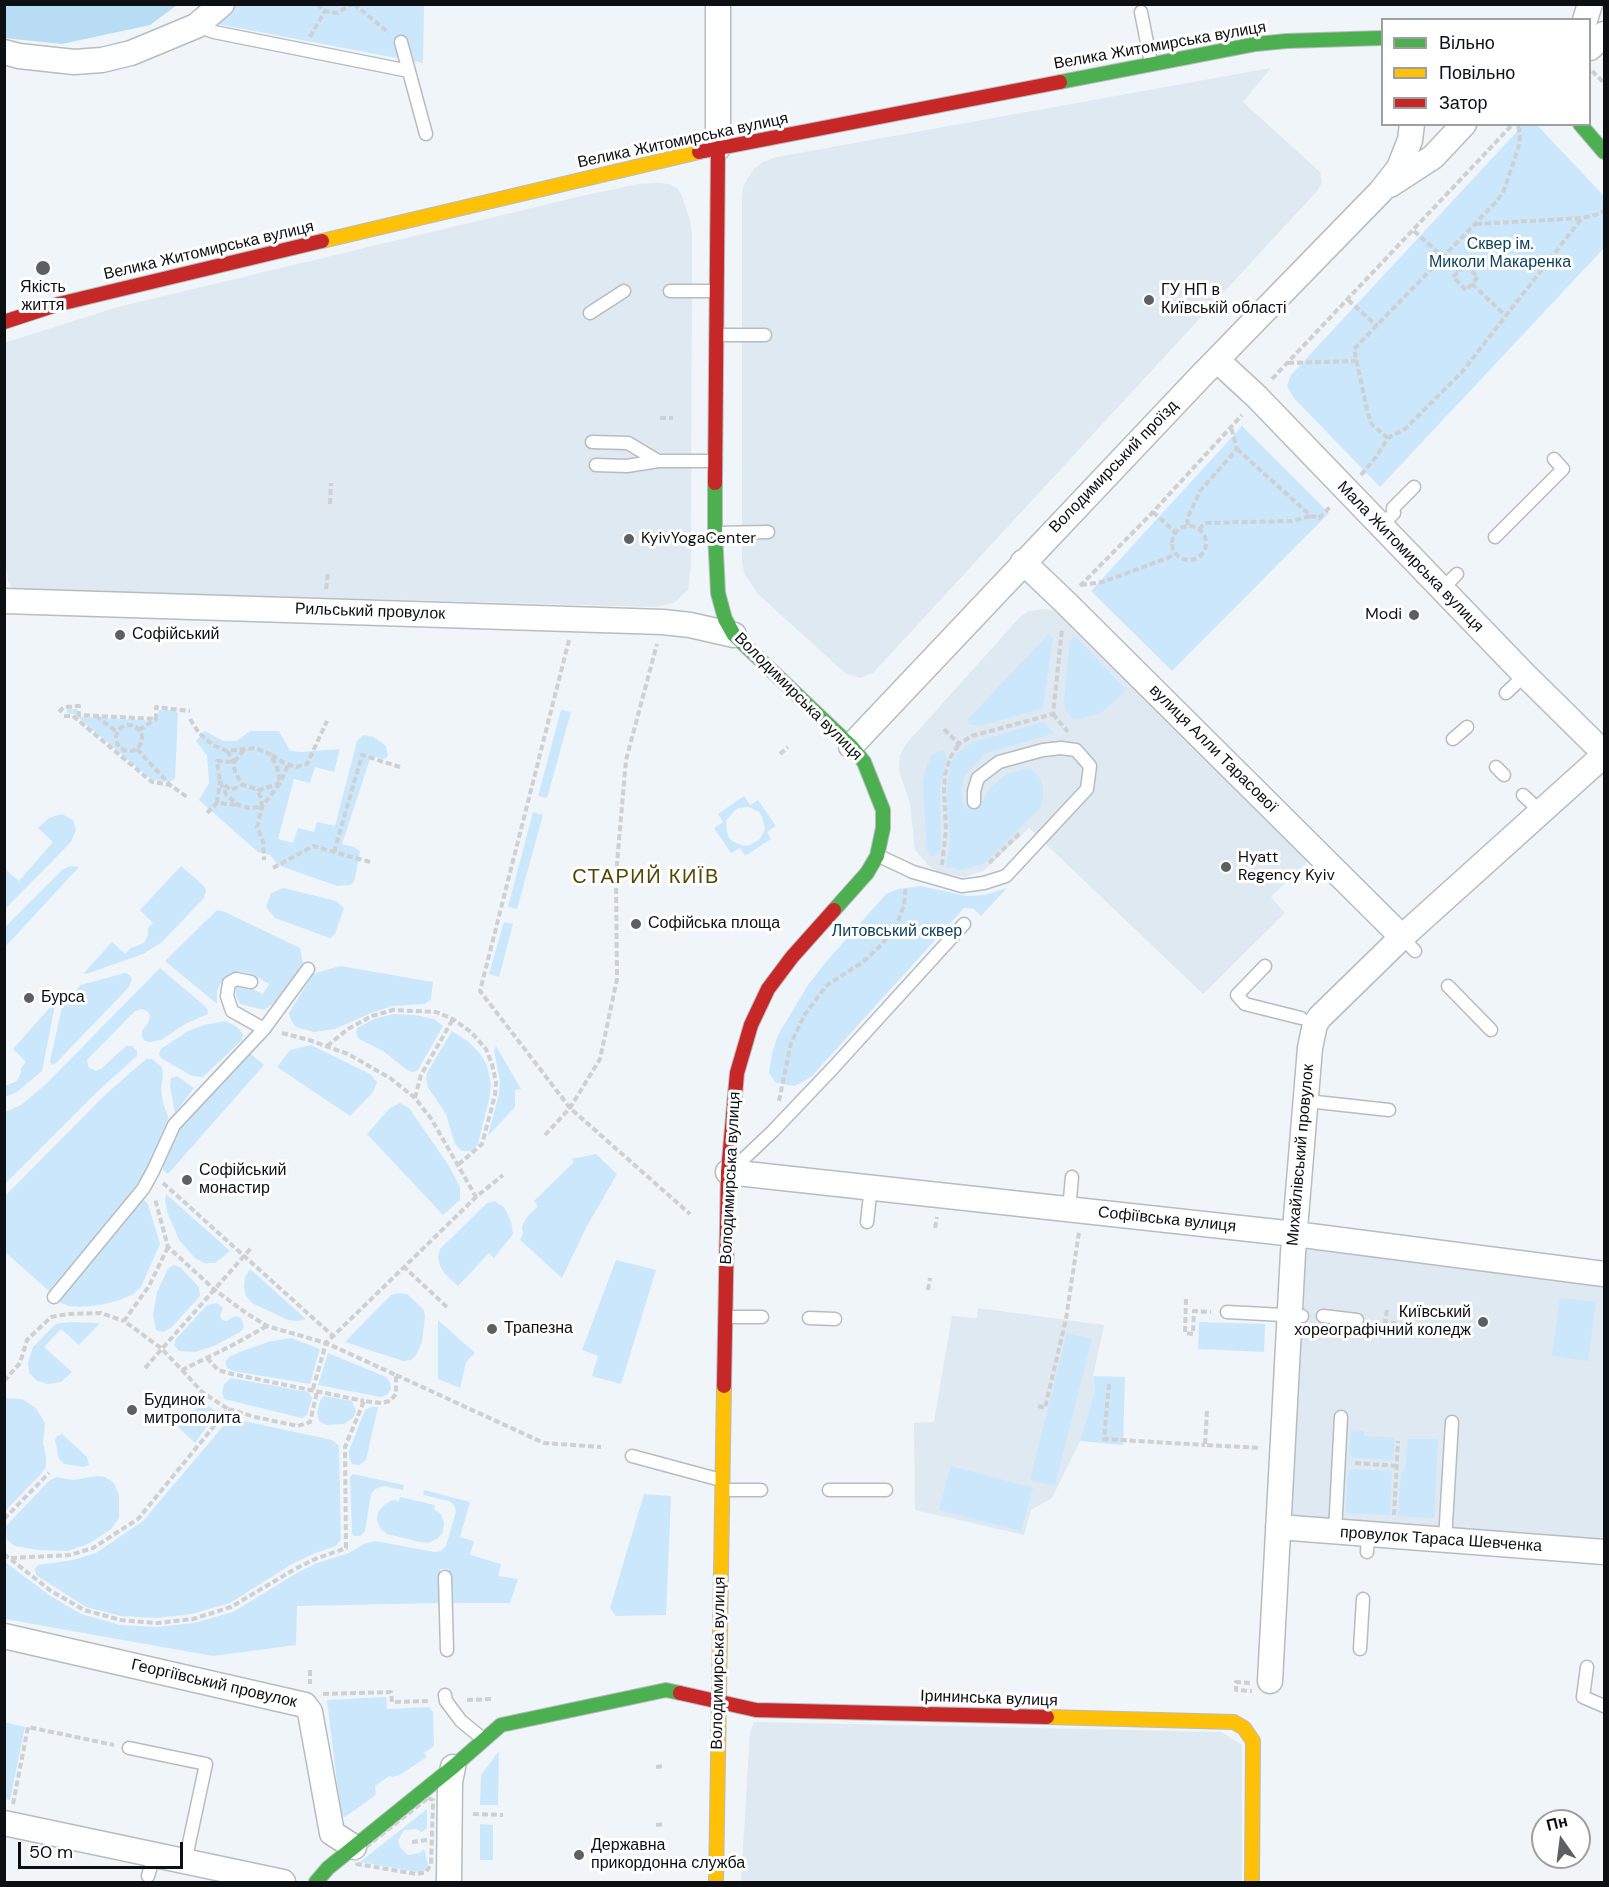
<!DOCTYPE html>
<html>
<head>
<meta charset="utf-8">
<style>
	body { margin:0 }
	#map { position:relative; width:1609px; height:1887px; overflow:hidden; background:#f0f5fa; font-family:"DM Sans",sans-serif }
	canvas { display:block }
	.frame { position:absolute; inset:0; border:6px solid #0d1012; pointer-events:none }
	.legend { position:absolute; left:1381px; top:18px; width:210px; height:108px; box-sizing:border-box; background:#fff; border:2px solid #9e9fa0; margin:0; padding:8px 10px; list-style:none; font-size:18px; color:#0d1012 }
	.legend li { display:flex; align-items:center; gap:12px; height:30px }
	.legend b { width:30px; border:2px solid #9e9fa0 }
	.north { position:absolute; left:1531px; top:1809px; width:60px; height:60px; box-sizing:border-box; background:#fff; border:2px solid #9e9fa0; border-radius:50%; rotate:346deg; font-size:16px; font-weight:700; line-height:24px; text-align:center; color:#0d1012 }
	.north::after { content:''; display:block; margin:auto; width:21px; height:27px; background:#5c6063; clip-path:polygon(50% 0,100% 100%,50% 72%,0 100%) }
	.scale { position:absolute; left:18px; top:1842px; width:165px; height:27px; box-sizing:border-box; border:3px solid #0d1012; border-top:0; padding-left:8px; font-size:18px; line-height:21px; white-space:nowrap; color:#0d1012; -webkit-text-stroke:4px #fff; paint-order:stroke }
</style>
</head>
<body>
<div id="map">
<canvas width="1609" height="1887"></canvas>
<div class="frame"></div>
<ul class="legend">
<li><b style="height:8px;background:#4caf50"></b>Вільно</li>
<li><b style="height:8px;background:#ffc107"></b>Повільно</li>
<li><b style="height:8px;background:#c62828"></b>Затор</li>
</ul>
<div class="north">Пн</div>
<div class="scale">50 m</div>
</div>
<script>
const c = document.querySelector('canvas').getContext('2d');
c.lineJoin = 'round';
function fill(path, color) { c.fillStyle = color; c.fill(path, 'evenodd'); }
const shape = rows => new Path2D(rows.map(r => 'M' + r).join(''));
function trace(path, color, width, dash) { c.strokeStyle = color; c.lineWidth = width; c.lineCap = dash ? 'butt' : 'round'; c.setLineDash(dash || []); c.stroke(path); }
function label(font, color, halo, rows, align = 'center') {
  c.font = font + ' "DM Sans",sans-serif'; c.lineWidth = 6; c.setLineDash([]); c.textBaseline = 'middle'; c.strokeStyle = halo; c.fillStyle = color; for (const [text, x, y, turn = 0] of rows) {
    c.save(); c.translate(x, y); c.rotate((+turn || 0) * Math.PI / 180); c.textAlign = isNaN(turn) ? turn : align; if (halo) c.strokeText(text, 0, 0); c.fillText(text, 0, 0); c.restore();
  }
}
fill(shape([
	[1271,68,1243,102,1320,172,1322,182,1318,190,873,673,860,678,845,673,758,594,745,575,742,563,742,200,743,188,747,179,755,168,763,162,777,157],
	[657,183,669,184,677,188,681,194,690,220,692,236,691,565,688,590,674,603,655,607,13,589,8,582,4,547,4,343,118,307,586,195,639,184],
	[1045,609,1057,611,1068,619,1310,859,1271,897,1285,913,1203,994,1029,828,983,871,965,877,941,873,929,866,915,850,910,804,899,770,900,755,906,744,1020,617,1029,611],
	[1307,1246,1604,1286,1604,1541,1289,1517,1300,1254],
	[978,1308,1104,1325,1093,1376,1095,1391,1080,1441,1052,1498,1031,1510,1024,1535,915,1510,914,1423,934,1422,952,1316,977,1318],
	[754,1722,1221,1732,1242,1745,1242,1882,741,1882,750,1733]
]), '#dee9f1');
fill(shape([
	[232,5,424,5,423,63,212,23],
	[1523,125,1537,125,1604,196,1604,248,1380,487,1293,397,1287,386,1291,375],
	[1242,426,1329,513,1172,671,1091,591],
	[1048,635,1053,638,1043,707,1038,710,979,726,968,724,968,719],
	[1073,637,1077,638,1126,690,1101,713,1078,719,1074,719,1065,710,1064,701,1070,641],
	[67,709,77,709,80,717,157,721,159,710,173,710,178,713,175,779,169,782,152,780,74,714,67,713],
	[561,710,571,712,547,798,538,796],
	[1043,722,1054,733,984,754,964,777,961,790,964,809,984,800,988,790,1006,774,1025,769,1032,770,1040,778,1043,788,1043,798,1039,809,985,863,961,870,946,867,950,839,946,799,948,780,951,762,958,752,973,742],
	[205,731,223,741,237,741,250,731,279,731,290,751,301,752,340,749,334,772,315,767,310,783,294,779,278,839,293,843,298,828,314,832,317,822,335,826,357,741,364,735,374,737,386,746,388,757,384,759,371,756,342,844,354,847,360,851,355,879,351,885,337,886,278,865,270,855,258,852,199,800,209,783,207,755,196,741],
	[942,750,945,752,947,758,940,788,941,848,934,857,930,855,927,850,923,782,926,768,932,755],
	[744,796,750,805,758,800,776,826,767,832,771,839,745,856,740,848,731,853,714,828,723,822,718,814],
	[749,807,759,812,762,817,765,828,760,839,750,845,744,846,734,842,729,838,727,832,726,821,733,812,738,808],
	[533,812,543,815,517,909,508,907],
	[62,814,73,820,76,830,71,842,5,909,5,869,19,881,53,842,38,828,49,818],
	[70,866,79,867,5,947,5,927,62,870],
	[181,866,204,886,206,891,204,898,162,942,143,954,86,974,84,973,112,942,125,954,131,948,144,943,148,935,148,928,153,923,140,910],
	[921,886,967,896,984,895,1007,888,981,916,974,909,964,908,812,1076,795,1086,776,1083,769,1073,772,1053,778,1035,808,985,826,962,886,894,898,889],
	[283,888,336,901,344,908,335,934,330,938,275,918,266,907,271,893],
	[217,910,225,912,300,948,303,964,274,1003,264,1010,240,1004,236,997,236,986,249,988,263,994,269,984,255,976,240,972,230,974,222,980,217,991,217,1004,165,961],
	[504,922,513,924,499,977,489,974],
	[340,966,433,982,431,999,425,1004,392,1006,371,1013,335,1029,314,1032,296,1027,291,1020,289,1013,313,974],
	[160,968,207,1008,208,1014,185,1024,161,1040,151,1042,145,1041,142,1037,142,1031,148,1023,150,1016,147,1011,142,1009,135,1011,87,1060,89,1068,96,1071,102,1068,126,1046,132,1046,137,1051,137,1056,100,1089,5,1184,5,1112,21,1105,45,1085],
	[125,973,130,975,132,979,129,987,56,1063,52,1065,50,1061,63,1003,81,985],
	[53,1004,55,1005,42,1071,17,1092,5,1097,5,1086,17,1081,21,1073,21,1068,26,1062,13,1049],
	[394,1014,416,1015,434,1019,443,1026,418,1070,413,1072,407,1070,383,1051,359,1039,356,1033,357,1028,374,1019],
	[226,1021,237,1027,243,1034,242,1040,203,1077,192,1076,161,1058,159,1054,161,1049,188,1031,204,1025],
	[452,1031,469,1042,481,1055,487,1066,491,1084,490,1095,478,1144,471,1151,462,1151,455,1144,446,1114,429,1089,426,1079,427,1073],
	[311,1045,370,1074,377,1082,373,1092,350,1116,277,1067,290,1050],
	[496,1046,521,1089,515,1090,515,1107,488,1136,499,1094,500,1080,494,1051],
	[250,1053,264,1065,168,1174,163,1170,162,1163,177,1131,189,1115],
	[146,1059,152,1059,162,1067,163,1076,161,1088,163,1103,168,1117,167,1125,154,1156,142,1177,122,1205,49,1291,5,1252,5,1196,106,1094],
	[177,1076,194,1088,175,1113,170,1087,171,1078],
	[400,1103,409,1108,449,1166,460,1187,460,1200,443,1215,367,1134,390,1108],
	[596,1154,617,1174,587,1226,562,1278,520,1240,523,1233,522,1226,527,1217,538,1206,534,1201,574,1162,571,1159],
	[166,1194,230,1251,215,1263,204,1263,195,1258,179,1240,168,1214,165,1201],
	[144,1200,148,1204,160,1244,141,1287,133,1294,120,1300,100,1305,80,1307,69,1306,59,1302,139,1202],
	[494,1201,504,1207,511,1221,513,1234,494,1258,489,1253,458,1286,445,1274,440,1266,438,1257,440,1249,487,1203],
	[616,1260,656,1270,621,1384,592,1376,598,1356,582,1350],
	[173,1265,180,1267,199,1287,200,1296,171,1328,163,1332,156,1330,153,1315,157,1292,168,1269],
	[250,1269,306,1319,298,1321,288,1320,252,1303,246,1296,244,1287,245,1277],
	[398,1293,407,1294,424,1310,425,1317,422,1342,416,1355,411,1360,403,1361,345,1342,391,1295],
	[1560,1298,1596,1302,1588,1361,1552,1356],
	[217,1303,223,1308,220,1316,222,1320,227,1321,235,1316,241,1318,244,1327,240,1332,214,1346,195,1352,179,1351,174,1345,176,1339,207,1305],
	[438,1320,475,1353,466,1362,460,1388,438,1379],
	[69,1322,100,1323,79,1345,61,1329,44,1347,72,1372,61,1382,48,1384,37,1381,29,1373,28,1363,33,1347,56,1324],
	[1199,1322,1265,1324,1264,1352,1198,1349],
	[1067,1333,1092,1339,1055,1486,1030,1480],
	[291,1338,320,1349,310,1384,233,1371,227,1368,225,1362,229,1357,240,1352,268,1342],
	[328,1353,386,1377,390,1382,391,1389,387,1395,381,1397,318,1385],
	[1093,1376,1125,1377,1123,1445,1080,1441,1095,1391],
	[231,1378,308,1392,312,1398,307,1415,302,1418,224,1399,222,1392,224,1384],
	[324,1396,352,1401,356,1411,353,1418,344,1424,326,1425,319,1421,317,1413,320,1401],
	[5,1398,22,1399,36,1408,45,1423,43,1443,46,1457,46,1467,41,1474,5,1511],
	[203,1402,217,1412,195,1443,178,1427],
	[371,1407,378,1407,366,1460,359,1465,352,1464,349,1458,349,1451,365,1410],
	[230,1418,332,1440,339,1446,341,1539,336,1546,313,1554,292,1564,230,1603,192,1614,157,1618,121,1616,86,1607,36,1575,35,1569,38,1565,73,1560,96,1553,143,1521],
	[1351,1430,1364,1431,1364,1436,1395,1438,1393,1460,1353,1458,1349,1453],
	[62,1434,87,1457,89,1465,84,1467,64,1464,59,1459,55,1440,57,1436],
	[1408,1439,1438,1439,1434,1518,1398,1516,1401,1472,1405,1471],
	[951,1466,1033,1488,1021,1531,939,1510],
	[1352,1469,1392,1471,1390,1515,1346,1513,1348,1474],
	[353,1474,404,1485,403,1490,384,1486,375,1489,371,1494,365,1531,361,1536,355,1536,352,1534,350,1477],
	[97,1476,105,1477,114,1483,119,1495,119,1518,111,1529,90,1543,68,1551,39,1550,15,1546,7,1540,6,1526,49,1481,56,1477,74,1480],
	[424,1490,470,1502,460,1537,474,1541,470,1555,501,1564,498,1576,518,1579,510,1603,452,1603,449,1569,440,1569,440,1603,297,1606,296,1645,213,1656,5,1619,5,1562,49,1595,81,1614,120,1625,157,1627,194,1623,233,1612,297,1573,317,1563,349,1553,364,1544,375,1541,435,1552,441,1551,446,1546,456,1511,454,1505,449,1501,423,1495],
	[644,1494,671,1496,666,1615,616,1616,610,1608],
	[400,1497,435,1505,434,1509,441,1514,444,1523,443,1532,437,1539,428,1543,420,1542,387,1534,380,1528,377,1520,378,1512,384,1505,392,1500,399,1501],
	[386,1697,387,1709,429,1707,433,1712,434,1746,424,1753,427,1757,401,1774,393,1777,389,1776,375,1786,376,1795,345,1817,341,1816,327,1700],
	[4,1722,25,1727,10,1800,5,1799],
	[499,1751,498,1805,480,1805,481,1775],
	[427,1809,427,1828,422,1832,416,1829,404,1830,398,1841,400,1847,408,1855,420,1853,424,1849,428,1864,425,1870,418,1872,360,1862],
	[480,1824,493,1825,493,1860,480,1860]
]), '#cbe7fb');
fill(shape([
	[5,4,177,4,177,5,150,25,62,44,5,38]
]), '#b7dcf4');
const lane = shape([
	[1141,12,1151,63],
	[196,26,214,32,409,71],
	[401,42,426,134],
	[670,291,717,291],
	[590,313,624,291],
	[718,335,765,335],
	[592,442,628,443,658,461],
	[596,465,627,466,658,461,715,461],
	[1380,527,1394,513,1393,508,1414,487],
	[715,533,768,532],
	[1495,537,1563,469,1554,459],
	[1442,589,1457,574],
	[1506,693,1525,675],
	[1453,739,1467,727],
	[1496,767,1504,775],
	[1523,795,1541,812],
	[879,856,913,872,962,886,984,883,1006,876,1087,789,1090,766,1076,750,1061,748,1043,750,999,762,978,778,974,791,974,802],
	[1402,937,1415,951],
	[1265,966,1237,995,1245,1004,1301,1018],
	[251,982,236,979,229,983,227,996,232,1011,264,1029],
	[1448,986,1491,1030],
	[1307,1101,1389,1110],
	[736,1166,773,1131,833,1068,964,924],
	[1069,1209,1072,1177],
	[867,1222,871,1186],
	[54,1297,143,1189,153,1171,174,1125,264,1029,308,969],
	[1227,1312,1302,1316],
	[1323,1316,1357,1320],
	[726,1317,762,1317],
	[809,1318,835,1319],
	[632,1456,721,1480],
	[723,1490,761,1490],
	[829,1490,886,1490],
	[1335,1532,1341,1417],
	[1445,1540,1452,1422],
	[1367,1552,1368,1534],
	[445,1577,447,1650],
	[1360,1649,1363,1599],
	[1587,1667,1583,1697,1604,1706],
	[445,1695,446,1701,461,1721,483,1739],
	[129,1748,206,1764,185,1862],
	[148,1876,154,1856]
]);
const street = shape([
	[1585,20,1590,4],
	[1590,48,1604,34],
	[4,52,19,56,74,62,102,60,131,53,196,26,222,4],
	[718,148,718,4],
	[1390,185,1433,157,1464,124],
	[1217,360,1257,397,1525,675,1604,753],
	[1023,562,1065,602,1402,937],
	[4,601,663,622,690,625,734,635],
	[851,746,1200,377,1381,191,1399,168,1410,140,1412,124],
	[728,1172,1295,1234,1604,1274],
	[1278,1527,1604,1552],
	[4,1636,305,1705,310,1712,332,1833,354,1847],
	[1270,1681,1293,1253,1310,1048,1315,1024,1320,1017,1402,937,1604,755],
	[4,1823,283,1882],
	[449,1882,450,1782,453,1767]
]);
const fast = shape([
	[1060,82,1256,44,1287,41,1382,38],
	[1580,124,1604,152],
	[715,483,715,533,718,593,725,619,734,635,851,746,864,762,883,810,883,828,877,856,867,873,834,910],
	[316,1882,328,1868,453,1767,501,1725,666,1690,680,1693]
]);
const slow = shape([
	[322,241,699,152],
	[1047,1717,1234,1722,1244,1728,1253,1741,1252,1882],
	[716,1882,724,1386]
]);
const jam = shape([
	[699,152,1060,82],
	[4,322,59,304,322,241],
	[715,483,718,148],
	[724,1386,728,1172,737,1073,751,1025,768,989,792,957,834,910],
	[680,1693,756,1710,1047,1717]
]);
trace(lane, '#b8bcbf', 15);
trace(street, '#b8bcbf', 27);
trace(fast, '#b8bcbf', 16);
trace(slow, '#b8bcbf', 16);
trace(jam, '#b8bcbf', 16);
trace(shape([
	[317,4,325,11,337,13,352,4],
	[354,4,389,33],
	[310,37,325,11],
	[1592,71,1604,83],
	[1476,224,1582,218,1599,214,1604,211],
	[1414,231,1459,271],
	[1465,265,1478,277,1466,290,1453,277,1465,265],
	[1472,284,1506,316],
	[1348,300,1377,326],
	[1288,363,1357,361],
	[1272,379,1513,124],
	[660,418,673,418],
	[1388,438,1372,425,1368,414,1354,349,1497,201,1504,190,1518,149,1520,136,1518,124],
	[1237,449,1311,516,1319,518,1331,506],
	[1361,475,1376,457,1388,438,1405,429,1462,372,1582,218],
	[330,504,331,483],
	[1153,512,1175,532],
	[1188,525,1187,519,1200,491,1237,449,1231,427],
	'1172 543a17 17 0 1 1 34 0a17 17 0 1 1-34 0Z',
	[1199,529,1205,523,1292,521,1311,516],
	[1081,585,1103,582,1170,557,1174,553],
	[1080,586,1153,512,1242,415],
	[326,589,328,573],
	[569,640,480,991,570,1108,690,1214],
	[59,712,64,707,79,706,79,715,156,719,156,707,190,711],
	[1053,714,1068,732],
	[64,716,73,716,152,782,170,785],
	[96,716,117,732],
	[190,719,199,733,213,745,227,751,255,748,270,754,277,767,280,783,262,807,257,827,263,841,264,860],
	'116 738a13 13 0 1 1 26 0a13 13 0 1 1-26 0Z',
	[944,729,959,744,972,736,1053,714,1062,629],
	[139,730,156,719],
	[137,749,170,785,187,797],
	[244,750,234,762,217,761,220,782,226,794,238,805,248,808,262,807,261,798,257,789],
	[227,751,234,762,235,773,243,785,260,790,280,783,288,765],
	[780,754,788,747],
	[272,755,284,763,296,767,307,764,327,721],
	[217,803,220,782,231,790,242,785],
	[207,813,217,803,238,805],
	[334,852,362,755,400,767],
	[989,863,1020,833],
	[942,865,946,830,944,791,945,775,950,758,959,744],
	[273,868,313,846,370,862],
	[282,1033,309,1040,348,1054,390,1078,415,1098,432,1120,476,1197],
	[327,1046,348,1029,372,1016,393,1010,436,1012,453,1019,471,1032,486,1049,492,1064,496,1082,495,1095,482,1144,458,1165],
	[415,1098,421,1075,453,1019],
	[779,1101,791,1043,805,1014,827,985,863,962,881,945,897,924,904,905,906,886],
	[545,1135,570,1108,600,1059,617,979,616,875,626,760,657,644],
	[163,1183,333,1336],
	[935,1228,937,1217],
	[168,1247,149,1286,124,1321,161,1348,182,1370,229,1347,267,1326],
	[403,1266,448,1308],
	[928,1290,930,1278],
	[1186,1299,1185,1333,1193,1334,1194,1311,1211,1312],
	[1387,1310,1385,1322,1445,1330],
	[207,1358,218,1370,232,1374,364,1401],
	[145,1368,252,1247],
	[182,1370,202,1392,228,1409],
	[396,1375,544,1443,601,1447],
	[4,1381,20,1363,27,1340,51,1317,69,1314,101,1313,124,1321],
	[1109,1384,1104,1439,1205,1445],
	[313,1389,326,1343,476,1197,503,1175],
	[1038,1406,1045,1408,1066,1319,1079,1232],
	[1207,1411,1205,1445,1261,1448],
	[1355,1463,1397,1466],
	[1394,1515,1398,1441],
	[4,1519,49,1473],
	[4,1554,51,1591,84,1610,121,1620,157,1623,193,1619,231,1607,295,1569,315,1559,346,1548,345,1447,364,1401,382,1403,390,1401,396,1394,396,1375,326,1343,267,1326,246,1313,215,1290,168,1247,155,1199],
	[11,1558,70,1555,93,1548,138,1519,228,1409,255,1417,298,1426,310,1422,317,1392],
	[310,1670,310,1684],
	[1250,1683,1236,1682,1236,1690,1252,1691],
	[323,1694,391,1692,392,1702,429,1701],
	[467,1700,492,1699],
	[656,1767,664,1766],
	[4,1795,4,1797],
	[428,1798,433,1800,433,1803,431,1864,426,1872,417,1874,357,1864,355,1857,357,1854,428,1798],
	[13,1804,28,1727,114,1745],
	[473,1814,503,1815],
	[656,1825,664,1824],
	[412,1842,427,1840]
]), '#ced0d1', 4, [6, 3]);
trace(lane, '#fdfefe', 12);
trace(street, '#fdfefe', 24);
trace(fast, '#4caf50', 14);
trace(slow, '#ffc107', 14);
trace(jam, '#c62828', 14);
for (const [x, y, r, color] of [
	[43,268,8,"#5c6063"],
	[1149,300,6,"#5c6063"],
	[629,539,6,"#5c6063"],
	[1414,615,6,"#5c6063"],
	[120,635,6,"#5c6063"],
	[1226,867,6,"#5c6063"],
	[636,924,6,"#5c6063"],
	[29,998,6,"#5c6063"],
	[187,1180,6,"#5c6063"],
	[1483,1322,6,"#5c6063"],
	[492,1329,6,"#5c6063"],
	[132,1410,6,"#5c6063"],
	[579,1855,6,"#5c6063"]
]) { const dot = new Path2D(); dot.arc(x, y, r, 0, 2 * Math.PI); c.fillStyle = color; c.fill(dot); trace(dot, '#fff', 2); }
label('16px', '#0d1012', '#fff', [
	["Велика Житомирська вулиця",1160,46,-10],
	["Велика Житомирська вулиця",683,141,-12],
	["Велика Житомирська вулиця",209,251,-13],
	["Володимирський проїзд",1114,467,-46],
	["Мала Житомирська вулиця",1410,557,46],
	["Рильський провулок",370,612,2],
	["Володимирська вулиця",798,697,45],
	["вулиця Алли Тарасової",1213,749,45],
	["Михайлівський провулок",1301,1155,-85],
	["Володимирська вулиця",731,1178,-87],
	["Софіївська вулиця",1167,1220,6],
	["провулок Тараса Шевченка",1441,1540,4],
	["Володимирська вулиця",719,1663,-89],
	["Георгіївський провулок",214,1684,13],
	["Ірининська вулиця",989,1699,2]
]);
label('16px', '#0e415c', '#fff', [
	["Сквер ім.",1500,245],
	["Миколи Макаренка",1500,263],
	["Литовський сквер",897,932]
]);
label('16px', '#0d1012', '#fff', [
	["Якість",43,288,"center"],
	["життя",43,306,"center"],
	["ГУ НП в",1161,291],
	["Київській області",1161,309],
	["KyivYogaCenter",641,539],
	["Modi",1402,615,"right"],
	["Софійський",132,635],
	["Hyatt",1238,858],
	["Regency Kyiv",1238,876],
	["Софійська площа",648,924],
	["Бурса",41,998],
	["Софійський",199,1171],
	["монастир",199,1189],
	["Київський",1471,1313,"right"],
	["хореографічний коледж",1471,1331,"right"],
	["Трапезна",504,1329],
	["Будинок",144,1401],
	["митрополита",144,1419],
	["Державна",591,1846],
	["прикордонна служба",591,1864]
], 'left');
c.letterSpacing = '1.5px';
label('20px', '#524602', '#fff', [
	["СТАРИЙ КИЇВ",646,878]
]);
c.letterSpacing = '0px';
</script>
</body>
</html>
